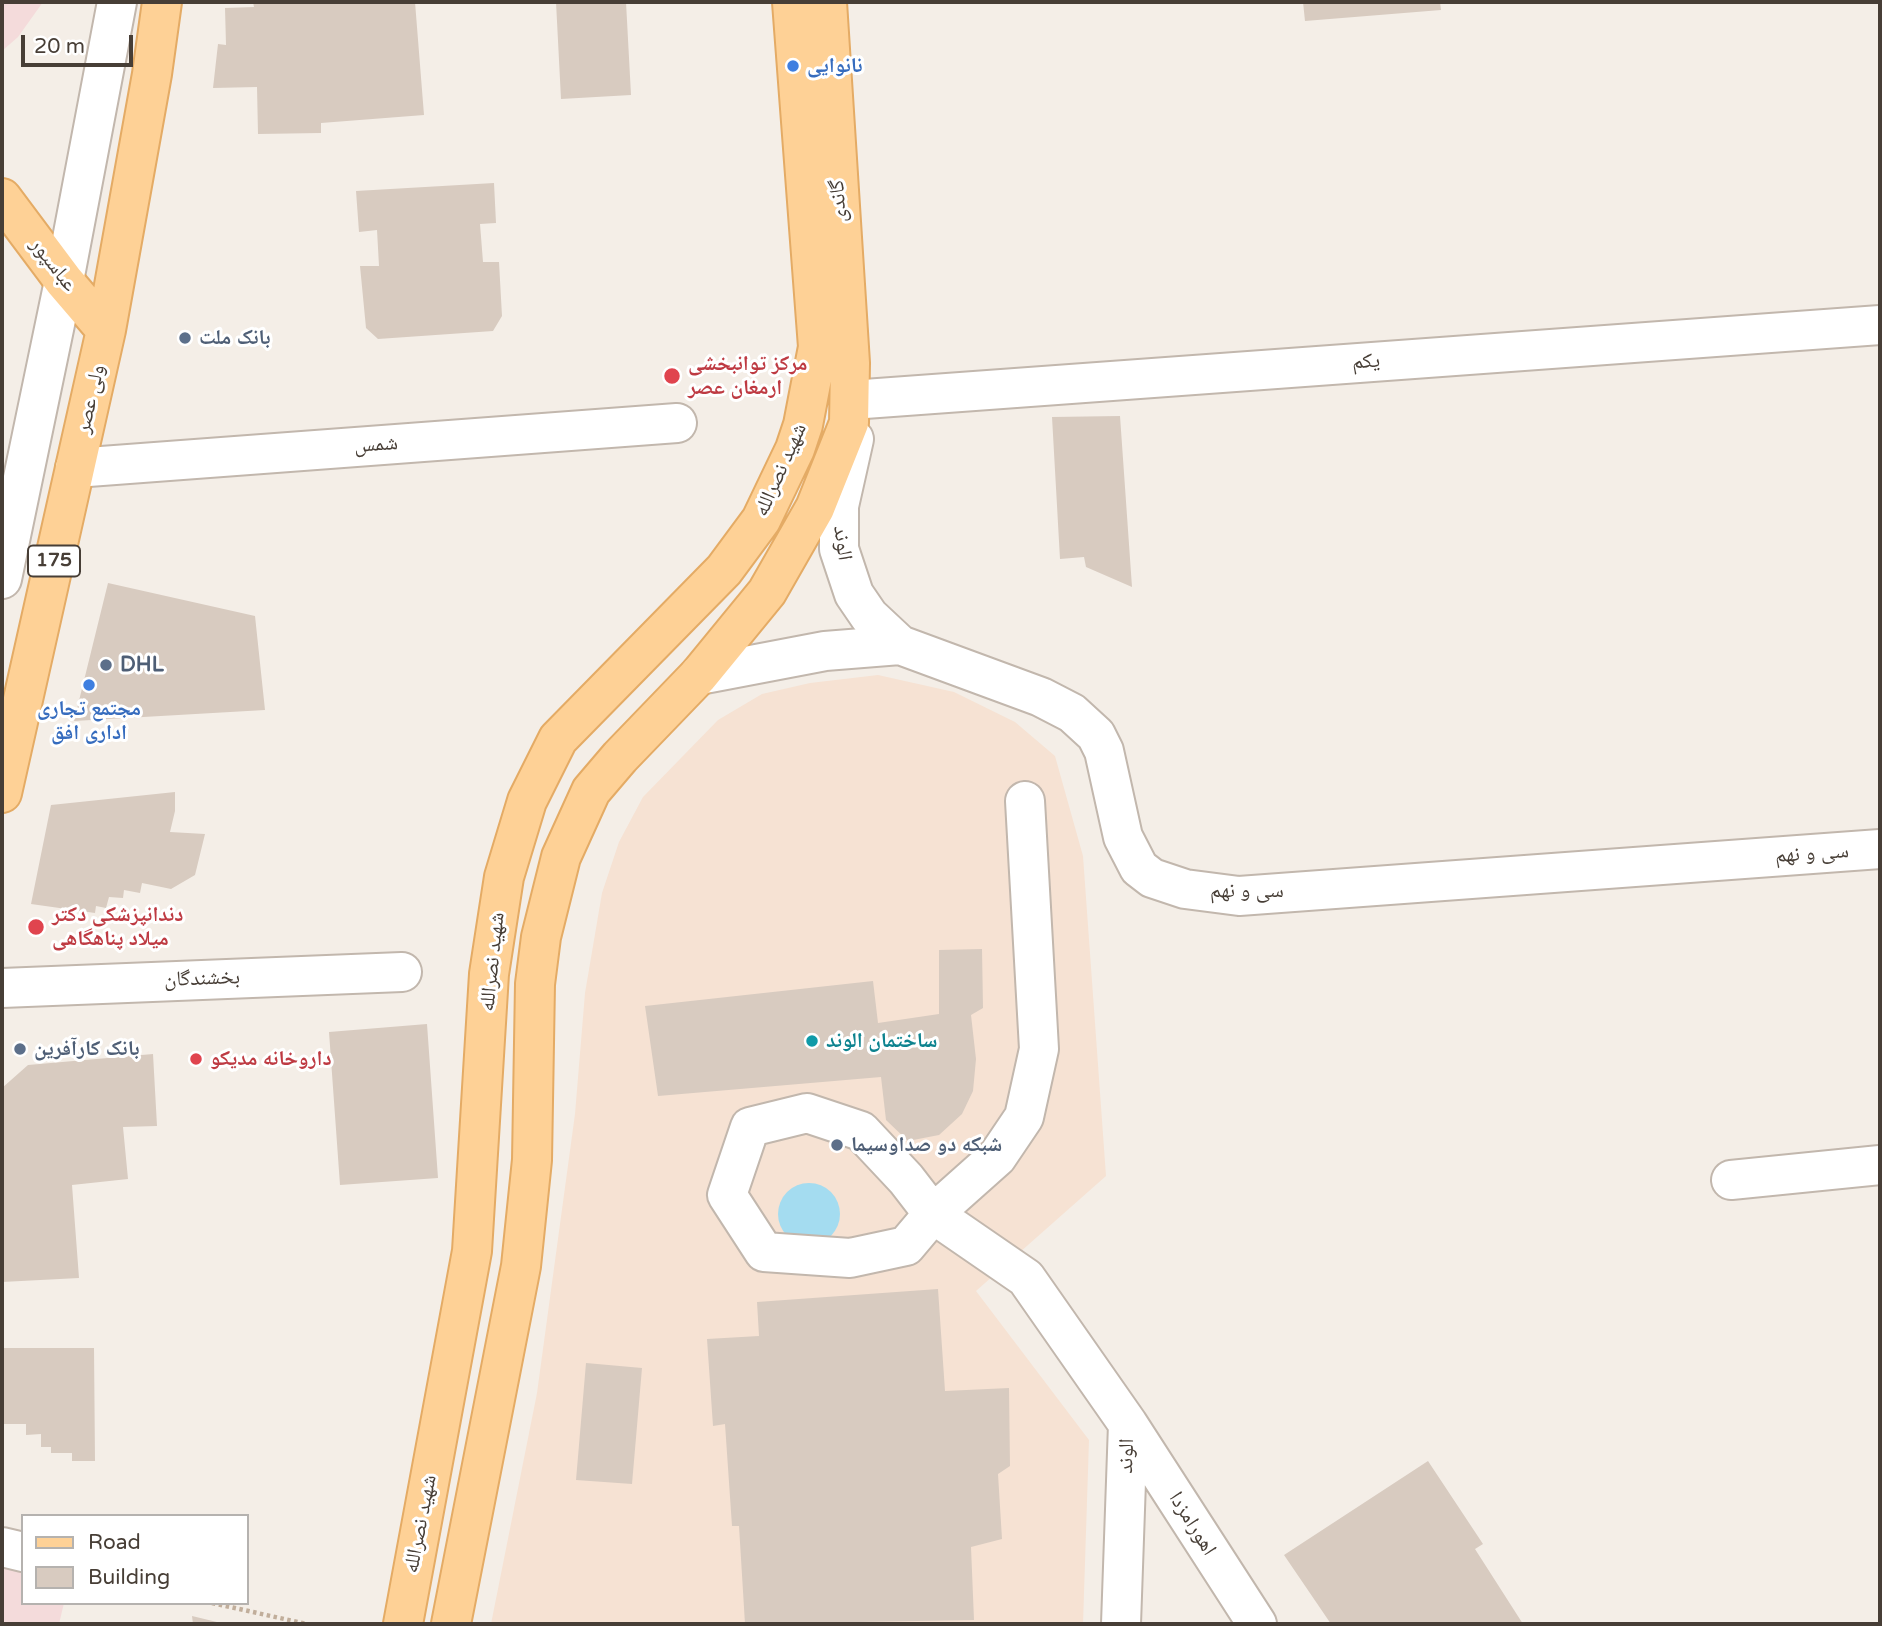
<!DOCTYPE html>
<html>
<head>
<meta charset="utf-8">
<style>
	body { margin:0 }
	#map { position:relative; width:1882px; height:1626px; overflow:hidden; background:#f4eee7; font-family:"Varela Round",sans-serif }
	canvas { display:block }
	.frame { position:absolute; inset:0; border:4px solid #473e36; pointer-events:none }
	.legend { position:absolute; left:21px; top:1514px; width:228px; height:91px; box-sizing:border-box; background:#fff; border:2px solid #b5b2af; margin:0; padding:9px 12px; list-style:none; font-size:21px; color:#473e36 }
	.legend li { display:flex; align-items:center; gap:14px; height:35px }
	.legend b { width:35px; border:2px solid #b5b2af }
	.scale { position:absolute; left:21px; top:35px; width:112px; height:32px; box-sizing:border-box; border:4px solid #473e36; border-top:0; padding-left:9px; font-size:21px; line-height:24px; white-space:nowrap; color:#473e36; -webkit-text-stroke:5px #fff; paint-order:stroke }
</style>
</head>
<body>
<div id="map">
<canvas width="1882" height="1626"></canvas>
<div class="frame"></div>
<ul class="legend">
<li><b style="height:9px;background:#fed196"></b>Road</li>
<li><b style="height:19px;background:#d8cbc0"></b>Building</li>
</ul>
<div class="scale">20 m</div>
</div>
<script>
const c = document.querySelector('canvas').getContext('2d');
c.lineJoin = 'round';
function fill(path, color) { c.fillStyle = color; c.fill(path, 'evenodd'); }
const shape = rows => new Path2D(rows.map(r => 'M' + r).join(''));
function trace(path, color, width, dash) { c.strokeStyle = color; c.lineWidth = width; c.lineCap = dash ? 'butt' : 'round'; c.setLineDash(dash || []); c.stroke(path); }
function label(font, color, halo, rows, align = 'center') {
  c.font = font + ' "Varela Round","Noto Naskh Arabic",sans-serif'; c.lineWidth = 6; c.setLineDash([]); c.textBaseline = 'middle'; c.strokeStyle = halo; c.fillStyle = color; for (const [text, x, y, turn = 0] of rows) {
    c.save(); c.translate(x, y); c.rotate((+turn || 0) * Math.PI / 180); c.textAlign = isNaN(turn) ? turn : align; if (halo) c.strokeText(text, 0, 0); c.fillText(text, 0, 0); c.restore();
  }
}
fill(shape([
	[878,675,954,692,1015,722,1055,756,1083,856,1106,1176,976,1291,1089,1440,1083,1624,491,1624,537,1393,575,1114,585,993,602,893,619,842,643,797,718,720,762,694,810,683]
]), '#f6e2d3');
fill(shape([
	[2,2,43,2,18,37,2,51],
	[2,1562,23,1567,23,1603,64,1603,59,1624,2,1624]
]), '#f4dbdb');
fill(shape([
	'778 1214a31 31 0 1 1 62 0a31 31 0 1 1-62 0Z'
]), '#a4dcf0');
fill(shape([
	[253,2,415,2,424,115,321,123,321,133,258,134,257,87,213,88,218,44,226,45,225,8,254,7],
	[556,2,626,2,631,95,561,99],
	[1303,2,1440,2,1441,10,1305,21],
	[494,183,496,223,480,224,483,262,499,262,502,316,493,331,378,339,366,328,360,266,379,266,377,230,359,232,356,191],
	[1120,416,1132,587,1086,567,1084,557,1060,559,1052,417],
	[108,583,255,616,265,710,74,721],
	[175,792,175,811,170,832,205,834,195,875,171,889,142,883,140,893,124,890,123,898,109,897,106,908,96,906,95,913,31,904,51,805],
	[982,949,983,1008,971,1015,976,1059,973,1091,962,1114,939,1135,908,1141,886,1120,881,1077,658,1096,645,1006,873,981,878,1023,939,1014,939,950],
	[427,1024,438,1178,340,1185,329,1032],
	[153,1054,157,1126,123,1127,128,1179,72,1185,79,1278,2,1282,2,1088,28,1065],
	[938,1289,945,1391,1009,1388,1010,1466,998,1474,1002,1539,971,1547,974,1620,745,1624,739,1526,732,1526,725,1424,713,1426,707,1339,759,1336,757,1302],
	[2,1348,94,1348,95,1461,72,1461,72,1453,51,1453,51,1447,41,1447,41,1434,26,1435,26,1424,2,1424],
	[586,1363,642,1368,632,1484,576,1480],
	[1428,1461,1483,1544,1475,1549,1523,1624,1331,1624,1284,1555],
	[192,1616,221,1623,221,1624,193,1624]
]), '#d8cbc0');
const minor = shape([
	[851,400,1880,325],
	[854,439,839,506,839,549,854,594,869,616,900,645],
	[75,468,677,423],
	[2,579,64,281,117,2],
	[699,675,825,651,900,645,1041,697,1072,713,1096,735,1104,751,1123,837,1139,868,1152,878,1185,889,1239,896,1880,849],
	[1025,801,1039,1049,1024,1117,997,1157,933,1214,906,1246,850,1258,764,1252,727,1195,750,1127,807,1113,861,1131,906,1179,933,1214,1026,1278,1128,1424,1257,1624],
	[2,988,402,972],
	[1731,1180,1880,1165],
	[2,1547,23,1552],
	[1121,1624,1128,1424]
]);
const major = shape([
	[2,198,64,281,106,330],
	[2,793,106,330,152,74,162,2],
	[403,1624,472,1251,489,974,504,877,527,801,558,739,724,570,761,520,795,449,803,425,818,347,792,2],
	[451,1624,521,1266,532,1160,535,984,541,937,561,857,591,791,620,757,699,675,767,592,815,508,849,423,850,363,827,2]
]);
trace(minor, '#c2b7ad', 42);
trace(major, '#e4ab65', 42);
trace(shape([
	[212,1603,307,1624]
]), '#c1ae9b', 4.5, [3.5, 3.5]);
trace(minor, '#fff', 38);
trace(major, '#fed196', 38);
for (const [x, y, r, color] of [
	[793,66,7,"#3f7fe0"],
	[185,338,7,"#5c6f8a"],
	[672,376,9,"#e0444e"],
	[106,665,7,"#5c6f8a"],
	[89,685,7,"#3f7fe0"],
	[36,927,9,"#e0444e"],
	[812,1041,7,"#0f9aa8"],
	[20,1049,7,"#5c6f8a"],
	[196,1059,7,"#e0444e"],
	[837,1145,7,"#5c6f8a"]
]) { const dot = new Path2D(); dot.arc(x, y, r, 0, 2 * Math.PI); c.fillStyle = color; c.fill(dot); trace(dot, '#fff', 2.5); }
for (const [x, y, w] of [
	[54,561,52]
]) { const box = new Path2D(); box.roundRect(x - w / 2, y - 15.5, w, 31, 5); c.fillStyle = '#fff'; c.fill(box); trace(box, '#473e36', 2); }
label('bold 19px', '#473e36', null, [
	["175",54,561]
]);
label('bold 21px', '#366cbe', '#fff', [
	["نانوایی",807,66],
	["مجتمع تجاری",89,709,"center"],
	["اداری افق",89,733,"center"]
], 'left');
label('21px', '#473e36', '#fff', [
	["گاندی",839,201,-94],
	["عباسپور",53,265,52],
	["یکم",1366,362,-4],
	["ولی عصر",91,399,-77],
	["شمس",376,445,-4],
	["شهید نصرالله",781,470,-66],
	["الوند",842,543,82],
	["سی و نهم",1812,854,-4],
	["سی و نهم",1247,891],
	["شهید نصرالله",493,962,-84],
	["بخشندگان",202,979,-2],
	["الوند",1127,1456,-88],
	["شهید نصرالله",421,1524,-79],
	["اهورامزدا",1192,1524,58]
]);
label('bold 21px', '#4e5e75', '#fff', [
	["بانک ملت",199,338],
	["DHL",120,665],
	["بانک کارآفرین",34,1049],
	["شبکه دو صداوسیما",851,1145]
], 'left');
label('bold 21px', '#be3a42', '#fff', [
	["مرکز توانبخشی",688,364],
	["ارمغان عصر",688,388],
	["دندانپزشکی دکتر",52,915],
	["میلاد پناهگاهی",52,939],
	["داروخانه مدیکو",210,1059]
], 'left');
label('bold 21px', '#0d838f', '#fff', [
	["ساختمان الوند",826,1041]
], 'left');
</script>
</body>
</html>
